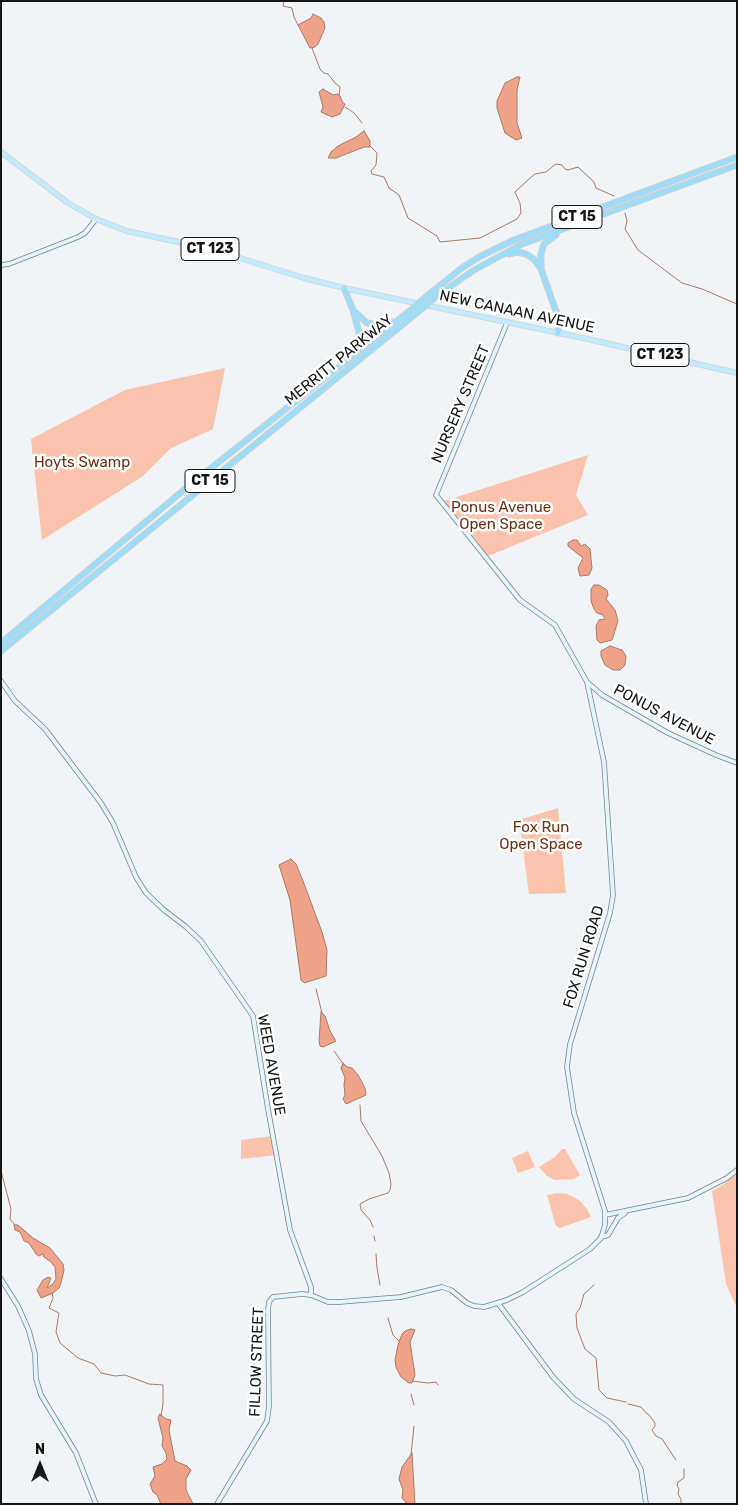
<!DOCTYPE html>
<html>
<head>
<meta charset="utf-8">
<style>
	body { margin:0 }
	#map { position:relative; width:738px; height:1505px; overflow:hidden; background:#f0f4f6; font-family:Rubik,sans-serif }
	canvas { display:block }
	.frame { position:absolute; inset:0; border:2px solid #151717; pointer-events:none }
	.north { position:absolute; left:15px; top:1440px; width:50px; height:50px; -webkit-text-stroke:4px #fff; paint-order:stroke; rotate:0deg; font-size:14px; font-weight:700; line-height:20px; text-align:center; color:#151717 }
	.north::after { content:''; display:block; margin:auto; width:18px; height:22px; background:#151717; clip-path:polygon(50% 0,100% 100%,50% 72%,0 100%) }
</style>
</head>
<body>
<div id="map">
<canvas width="738" height="1505"></canvas>
<div class="frame"></div>
<div class="north">N</div>
</div>
<script>
const c = document.querySelector('canvas').getContext('2d');
c.lineJoin = 'round';
function fill(path, color) { c.fillStyle = color; c.fill(path, 'evenodd'); }
const shape = rows => new Path2D(rows.map(r => 'M' + r).join(''));
function trace(path, color, width, dash) { c.strokeStyle = color; c.lineWidth = width; c.lineCap = dash ? 'butt' : 'round'; c.setLineDash(dash || []); c.stroke(path); }
function label(font, color, halo, rows, align = 'center') {
  c.font = font + ' Rubik,sans-serif'; c.lineWidth = 5; c.setLineDash([]); c.textBaseline = 'middle'; c.strokeStyle = halo; c.fillStyle = color; for (const [text, x, y, turn = 0] of rows) {
    c.save(); c.translate(x, y); c.rotate((+turn || 0) * Math.PI / 180); c.textAlign = isNaN(turn) ? turn : align; if (halo) c.strokeText(text, 0, 0); c.fillText(text, 0, 0); c.restore();
  }
}
fill(shape([
	[225,368,213,429,171,448,143,476,42,540,31,439,125,390],
	[588,455,576,495,588,515,488,556,461,521,441,502],
	[558,808,566,893,529,894,519,820],
	[273,1136,276,1155,241,1159,241,1140],
	[562,1149,565,1149,580,1175,574,1179,555,1180,547,1176,539,1167,555,1157],
	[528,1151,535,1167,518,1173,512,1158],
	[737,1174,737,1308,726,1284,712,1191,721,1186],
	[557,1193,567,1194,579,1200,587,1209,591,1217,560,1228,556,1226,547,1195]
]), '#fbc2ae');
const water = shape([
	[313,14,321,18,324,22,325,28,318,44,315,47,310,48,298,25,311,18,313,14],
	[517,77,520,77,517,90,517,123,522,138,516,140,505,133,497,108,497,101,505,83,517,77],
	[323,89,333,95,338,94,340,96,343,103,345,104,340,114,332,117,321,112,323,107,319,92,323,89],
	[364,131,370,141,370,147,364,147,336,158,328,158,331,152,338,146,356,137,364,131],
	[573,540,577,540,581,546,585,544,590,549,592,568,589,575,580,576,578,568,583,558,568,546,568,543,573,540],
	[594,585,599,585,607,590,608,595,606,599,615,610,618,621,612,640,600,643,597,640,596,626,599,620,605,619,603,615,597,613,594,609,591,601,591,589,594,585],
	[610,646,622,650,626,656,625,665,620,670,613,670,605,665,601,656,601,651,610,646],
	[291,859,296,864,303,881,322,932,327,950,326,976,304,983,301,980,290,900,279,865,291,859],
	[321,1012,325,1016,330,1031,336,1041,323,1047,320,1046,319,1041,321,1012],
	[343,1063,347,1067,352,1068,358,1075,365,1088,366,1095,346,1104,343,1099,345,1095,344,1085,345,1078,341,1068,343,1063],
	[14,1225,18,1225,33,1238,50,1248,63,1264,64,1270,61,1283,59,1288,53,1293,41,1298,37,1290,43,1280,48,1277,51,1278,47,1288,53,1284,56,1279,55,1267,51,1262,44,1257,43,1254,39,1256,36,1254,29,1243,24,1241,20,1232,15,1230,14,1225],
	[411,1329,415,1330,410,1342,415,1375,412,1383,409,1383,401,1377,396,1367,395,1360,398,1345,402,1334,405,1331,411,1329],
	[160,1414,166,1419,171,1420,169,1430,175,1461,187,1466,191,1470,186,1479,186,1490,193,1504,161,1504,157,1495,153,1492,150,1484,155,1476,153,1467,162,1464,167,1459,166,1453,162,1446,163,1438,158,1418,160,1414],
	[412,1453,415,1504,407,1504,402,1498,403,1490,399,1479,402,1467,412,1453]
]);
fill(water, '#efa388');
trace(water, '#ae7966', 1);
trace(shape([
	[284,1,283,6,292,8,294,17,298,25],
	[312,48,320,69,324,73,328,74,335,83,340,87,339,96],
	[345,107,354,113,362,123],
	[370,146,377,153,376,165,371,171,372,174,384,177,389,188,399,195,408,218,437,236,440,242,480,238,517,219,521,213,520,203,515,192,529,179,535,174,546,172,556,164,562,165,565,169,568,170,578,167,594,182,596,188,614,196],
	[625,213,627,221,625,229,638,250,682,283,702,289,737,304],
	[316,989,322,1013],
	[334,1051,344,1065],
	[360,1105,361,1121,382,1156,389,1173,391,1184,390,1190,388,1193,369,1199,360,1204,361,1210,370,1220,373,1227],
	[1,1171,11,1209,10,1219,15,1225],
	[374,1236,375,1241],
	[376,1254,377,1268,380,1285],
	[594,1285,584,1294,580,1308,576,1314,577,1328,585,1349,596,1358,599,1390,607,1398,626,1402],
	[52,1293,53,1298,49,1308,59,1313,56,1332,60,1343,78,1358,94,1364,101,1373,115,1376,125,1375,149,1384,163,1385,163,1404,161,1416],
	[388,1318,393,1335,399,1341],
	[412,1381,428,1383,436,1382,438,1385],
	[411,1394,414,1405],
	[628,1404,641,1407,646,1413,649,1415,655,1423,655,1426,652,1430,656,1436,662,1439,676,1460],
	[411,1455,414,1426],
	[681,1504,681,1499,678,1494,679,1489,677,1486,678,1482,684,1478,684,1469]
]), '#ae7966', 1);
const secondary = shape([
	[1,265,9,264,78,237,85,233,96,219],
	[507,323,436,495,520,600,555,625,587,682,602,695,668,733,716,755,737,763],
	[1,681,15,701,45,729,101,803,113,823,136,877,146,893,164,910,185,926,201,941,253,1016,268,1109,290,1230,311,1287,311,1295],
	[605,1215,688,1198,727,1178,737,1170],
	[601,1237,608,1235,618,1218,625,1213],
	[1,1279,18,1306,29,1331,35,1354,36,1379,41,1395,76,1453,96,1504],
	[498,1303,553,1377,574,1399,609,1422,626,1441,641,1470,646,1504],
	[217,1504,267,1421,269,1406,268,1310,269,1302,273,1297,302,1294,311,1295,328,1302,339,1302,401,1297,442,1287,451,1290,467,1303,474,1306,484,1307,507,1300,523,1292,590,1249,601,1238,605,1225,605,1211,574,1113,567,1067,570,1044,610,913,613,895,604,762,587,682]
]);
const primary = shape([
	[1,152,68,203,96,219,127,231,211,249,304,278,344,288,583,338,737,373]
]);
const highway = shape([
	[556,235,544,244,541,254,541,269,559,320,558,333],
	[509,254,517,252,526,254,534,259,541,269],
	[344,288,353,310,359,332,358,345,351,354],
	[438,295,474,270,522,244,737,165],
	[427,296,463,267,481,256,514,240,737,157],
	[355,312,367,323,383,325,392,322],
	[1,643,191,484,412,309],
	[1,651,419,311]
]);
trace(secondary, '#7f8284', 5.5);
trace(primary, '#d0d1d1', 6);
trace(highway, '#d0d1d1', 7);
trace(secondary, '#e2f5fd', 4);
trace(primary, '#c4ebfb', 4.5);
trace(highway, '#9dddf9', 5);
const highwayBridge = shape([
	[412,309,427,296],
	[419,311,438,295]
]);
trace(highwayBridge, '#d0d1d1', 7, []);
trace(highwayBridge, '#9dddf9', 5);
for (const [x, y, w] of [
	[577,217,50],
	[210,249,58],
	[660,355,58],
	[210,481,50]
]) { const box = new Path2D(); box.roundRect(x - w / 2, y - 11.5, w, 23, 4); c.fillStyle = '#fff'; c.fill(box); trace(box, '#151717', 1); }
label('bold 14px', '#151717', null, [
	["CT 15",577,217],
	["CT 123",210,249],
	["CT 123",660,355],
	["CT 15",210,481]
]);
label('15px', '#151717', '#fff', [
	["NEW CANAAN AVENUE",517,312,12],
	["MERRITT PARKWAY",339,360,-39],
	["NURSERY STREET",461,404,-67],
	["PONUS AVENUE",664,715,28],
	["FOX RUN ROAD",584,957,-73],
	["WEED AVENUE",271,1065,80],
	["FILLOW STREET",257,1362,-88]
]);
label('15px', '#722e14', '#fff', [
	["Hoyts Swamp",82,463],
	["Ponus Avenue",501,508],
	["Open Space",501,525],
	["Fox Run",541,828],
	["Open Space",541,845]
]);
</script>
</body>
</html>
